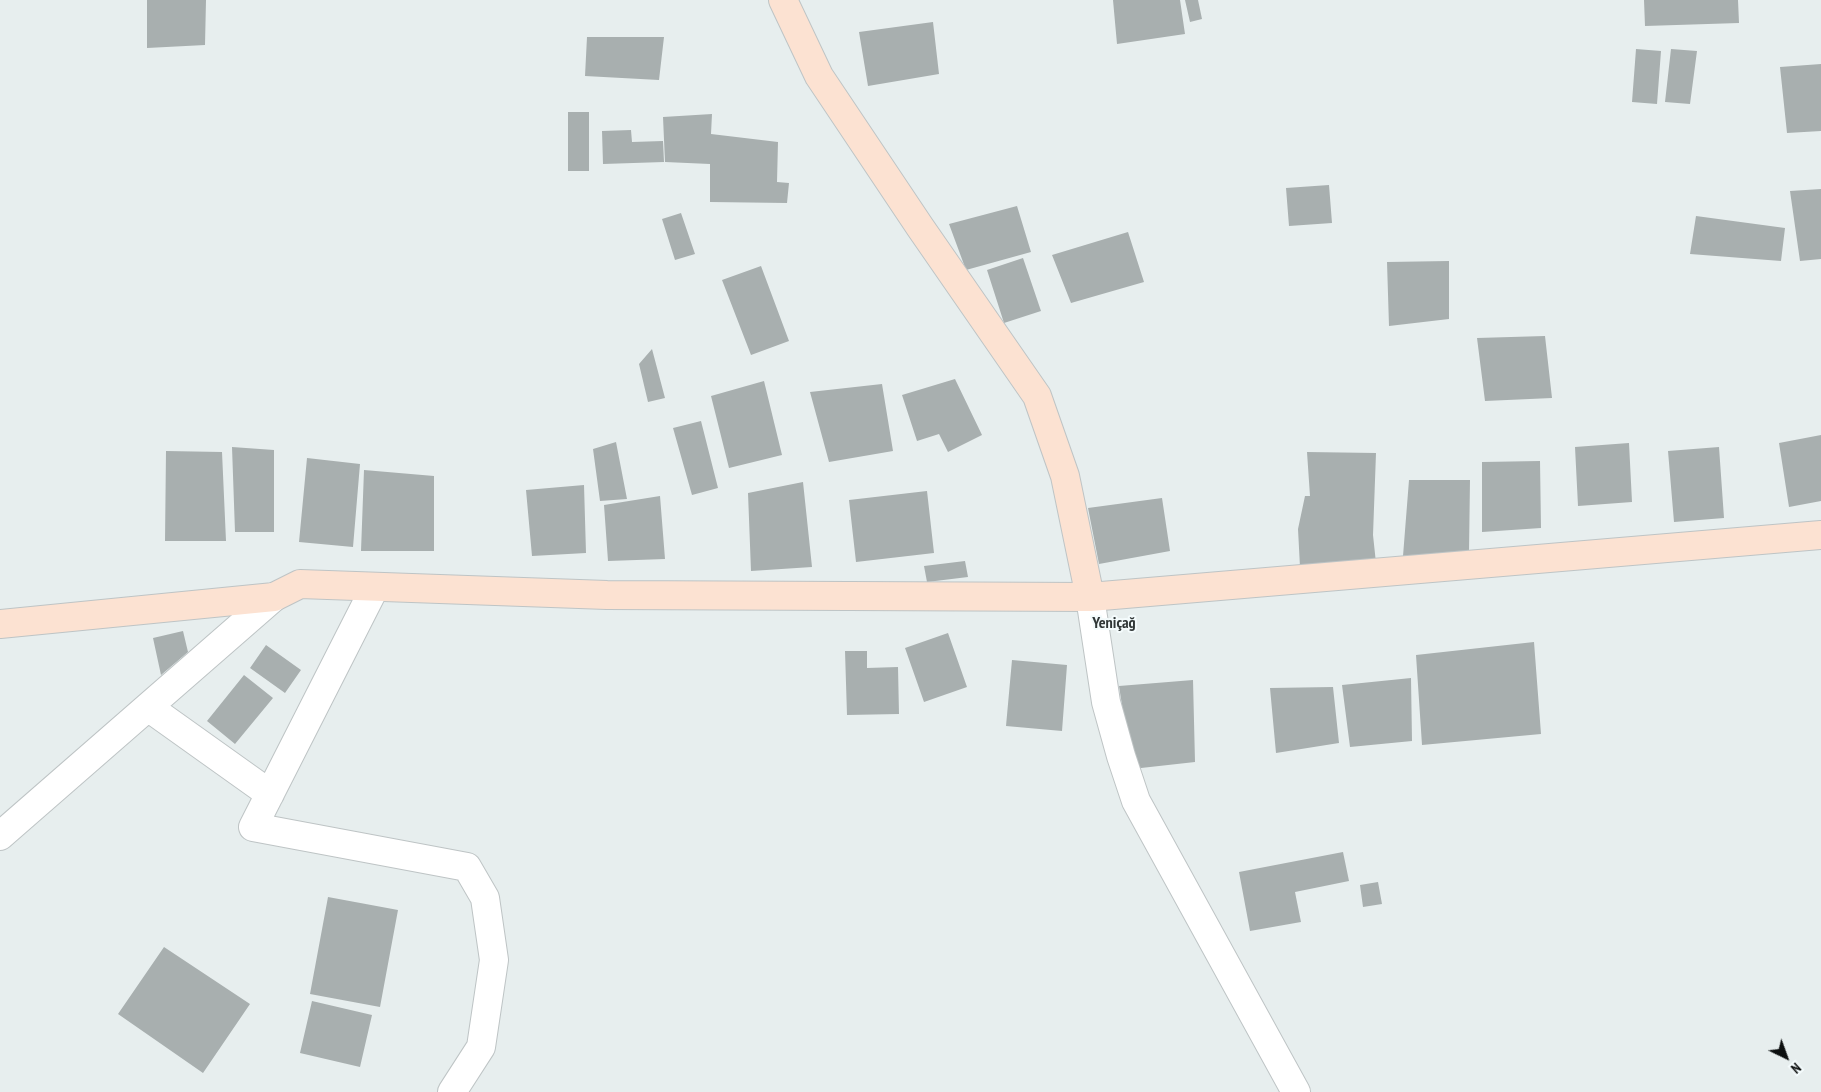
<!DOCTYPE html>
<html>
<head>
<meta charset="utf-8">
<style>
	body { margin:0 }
	#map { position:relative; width:1821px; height:1092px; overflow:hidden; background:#e7eeee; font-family:"PT Sans Narrow",sans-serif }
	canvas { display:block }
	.north { position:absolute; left:1761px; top:1032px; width:50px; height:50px; -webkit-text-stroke:4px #f4fbfc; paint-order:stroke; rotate:138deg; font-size:14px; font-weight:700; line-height:20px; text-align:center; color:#0c0f0f }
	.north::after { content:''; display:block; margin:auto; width:18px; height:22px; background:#0c0f0f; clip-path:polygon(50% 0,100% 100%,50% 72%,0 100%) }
</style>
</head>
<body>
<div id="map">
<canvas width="1821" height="1092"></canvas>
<div class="north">N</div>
</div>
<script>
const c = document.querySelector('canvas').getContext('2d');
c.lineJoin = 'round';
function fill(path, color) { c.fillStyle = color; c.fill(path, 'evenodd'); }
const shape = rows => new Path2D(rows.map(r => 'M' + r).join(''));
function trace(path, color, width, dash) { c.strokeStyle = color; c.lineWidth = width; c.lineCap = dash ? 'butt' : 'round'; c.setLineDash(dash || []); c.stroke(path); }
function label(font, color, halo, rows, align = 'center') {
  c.font = font + ' "PT Sans Narrow",sans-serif'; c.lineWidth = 4; c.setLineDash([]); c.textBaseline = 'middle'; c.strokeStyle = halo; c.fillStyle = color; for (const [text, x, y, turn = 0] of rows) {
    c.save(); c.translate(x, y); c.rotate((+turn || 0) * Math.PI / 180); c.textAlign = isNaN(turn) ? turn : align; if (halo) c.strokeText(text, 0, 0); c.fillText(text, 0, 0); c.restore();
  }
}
fill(shape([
	[147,0,206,0,205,45,147,48],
	[1113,0,1180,0,1185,34,1117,44],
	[1185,0,1198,0,1202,19,1190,22],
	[1644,0,1738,0,1739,23,1645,26],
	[933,22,939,74,868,86,859,32],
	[587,37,664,37,659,80,585,76],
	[1636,49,1661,51,1657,104,1632,102],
	[1671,49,1697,51,1690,104,1665,102],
	[1821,64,1821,131,1787,133,1780,67],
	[568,112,589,112,589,171,568,171],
	[712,114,711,134,778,142,777,182,789,183,787,203,710,202,710,164,665,162,663,117],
	[631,130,632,142,663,141,664,162,603,164,602,131],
	[1329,185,1332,223,1289,226,1286,188],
	[1821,189,1821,259,1800,261,1790,191],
	[1017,206,1031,252,966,270,949,224],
	[681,213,695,254,675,260,662,219],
	[1696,216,1785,228,1781,261,1690,254],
	[1128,232,1144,282,1071,303,1052,255],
	[1023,258,1041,311,1004,323,987,270],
	[1449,261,1449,319,1389,326,1387,262],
	[761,266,789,341,751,355,722,280],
	[1545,336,1552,398,1485,401,1477,338],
	[652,349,665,398,648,402,639,364],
	[955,379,982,435,948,452,939,434,917,441,902,395],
	[764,381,782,455,729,468,711,396],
	[882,384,893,451,829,462,810,392],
	[701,421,718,488,692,495,673,428],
	[1821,435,1821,501,1789,507,1779,443],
	[616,442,627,499,600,501,593,449],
	[1629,443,1632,502,1578,506,1575,447],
	[232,447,274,450,274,532,235,532],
	[1719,447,1724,518,1674,522,1668,451],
	[166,451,222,452,226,541,165,541],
	[1307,452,1376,453,1373,535,1376,563,1300,567,1298,529,1305,496,1310,496],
	[307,458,360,464,353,547,299,542],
	[1540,461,1541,528,1482,532,1482,462],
	[364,470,434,476,434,551,361,551],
	[1409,480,1470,480,1469,551,1403,556],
	[803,482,812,567,751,571,748,493],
	[584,485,586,553,532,556,526,490],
	[927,491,934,553,856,562,849,500],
	[660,496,665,559,608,561,604,505],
	[1162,498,1170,551,1099,564,1088,508],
	[965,561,968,577,927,582,924,566],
	[183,631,188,652,161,675,153,638],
	[948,633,967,687,924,702,905,648],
	[1534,642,1541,734,1422,745,1416,655],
	[266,645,301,670,285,693,250,668],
	[845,651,867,651,867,668,898,667,899,714,847,715],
	[1012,660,1067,665,1062,731,1006,726],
	[244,675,273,698,235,744,207,721],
	[1411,678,1412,741,1350,747,1342,685],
	[1193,680,1195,762,1132,769,1119,686],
	[1333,687,1339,743,1276,753,1270,688],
	[1343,852,1349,881,1295,892,1301,922,1250,931,1239,872],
	[1378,882,1382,904,1363,907,1360,885],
	[328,897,398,910,380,1007,310,994],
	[164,947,250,1004,203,1073,118,1014],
	[312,1001,372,1015,360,1067,300,1053]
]), '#a8afaf');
const street = shape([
	[375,587,253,827,467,867,485,898,494,960,481,1047,452,1092],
	[1090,597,1106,702,1121,756,1136,801,1296,1092],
	[148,707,270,794],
	[0,836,274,597]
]);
const secondary = shape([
	[783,0,819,76,920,227,1037,396,1065,476,1090,597],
	[0,624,274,597,300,584,607,595,1090,597,1821,535]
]);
trace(street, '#bec4c5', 30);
trace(secondary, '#bec4c5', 30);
trace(street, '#fff', 28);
trace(secondary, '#fce2d2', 28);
label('bold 16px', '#303636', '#f4fbfc', [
	["Yeniçağ",1114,623]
]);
</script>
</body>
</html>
